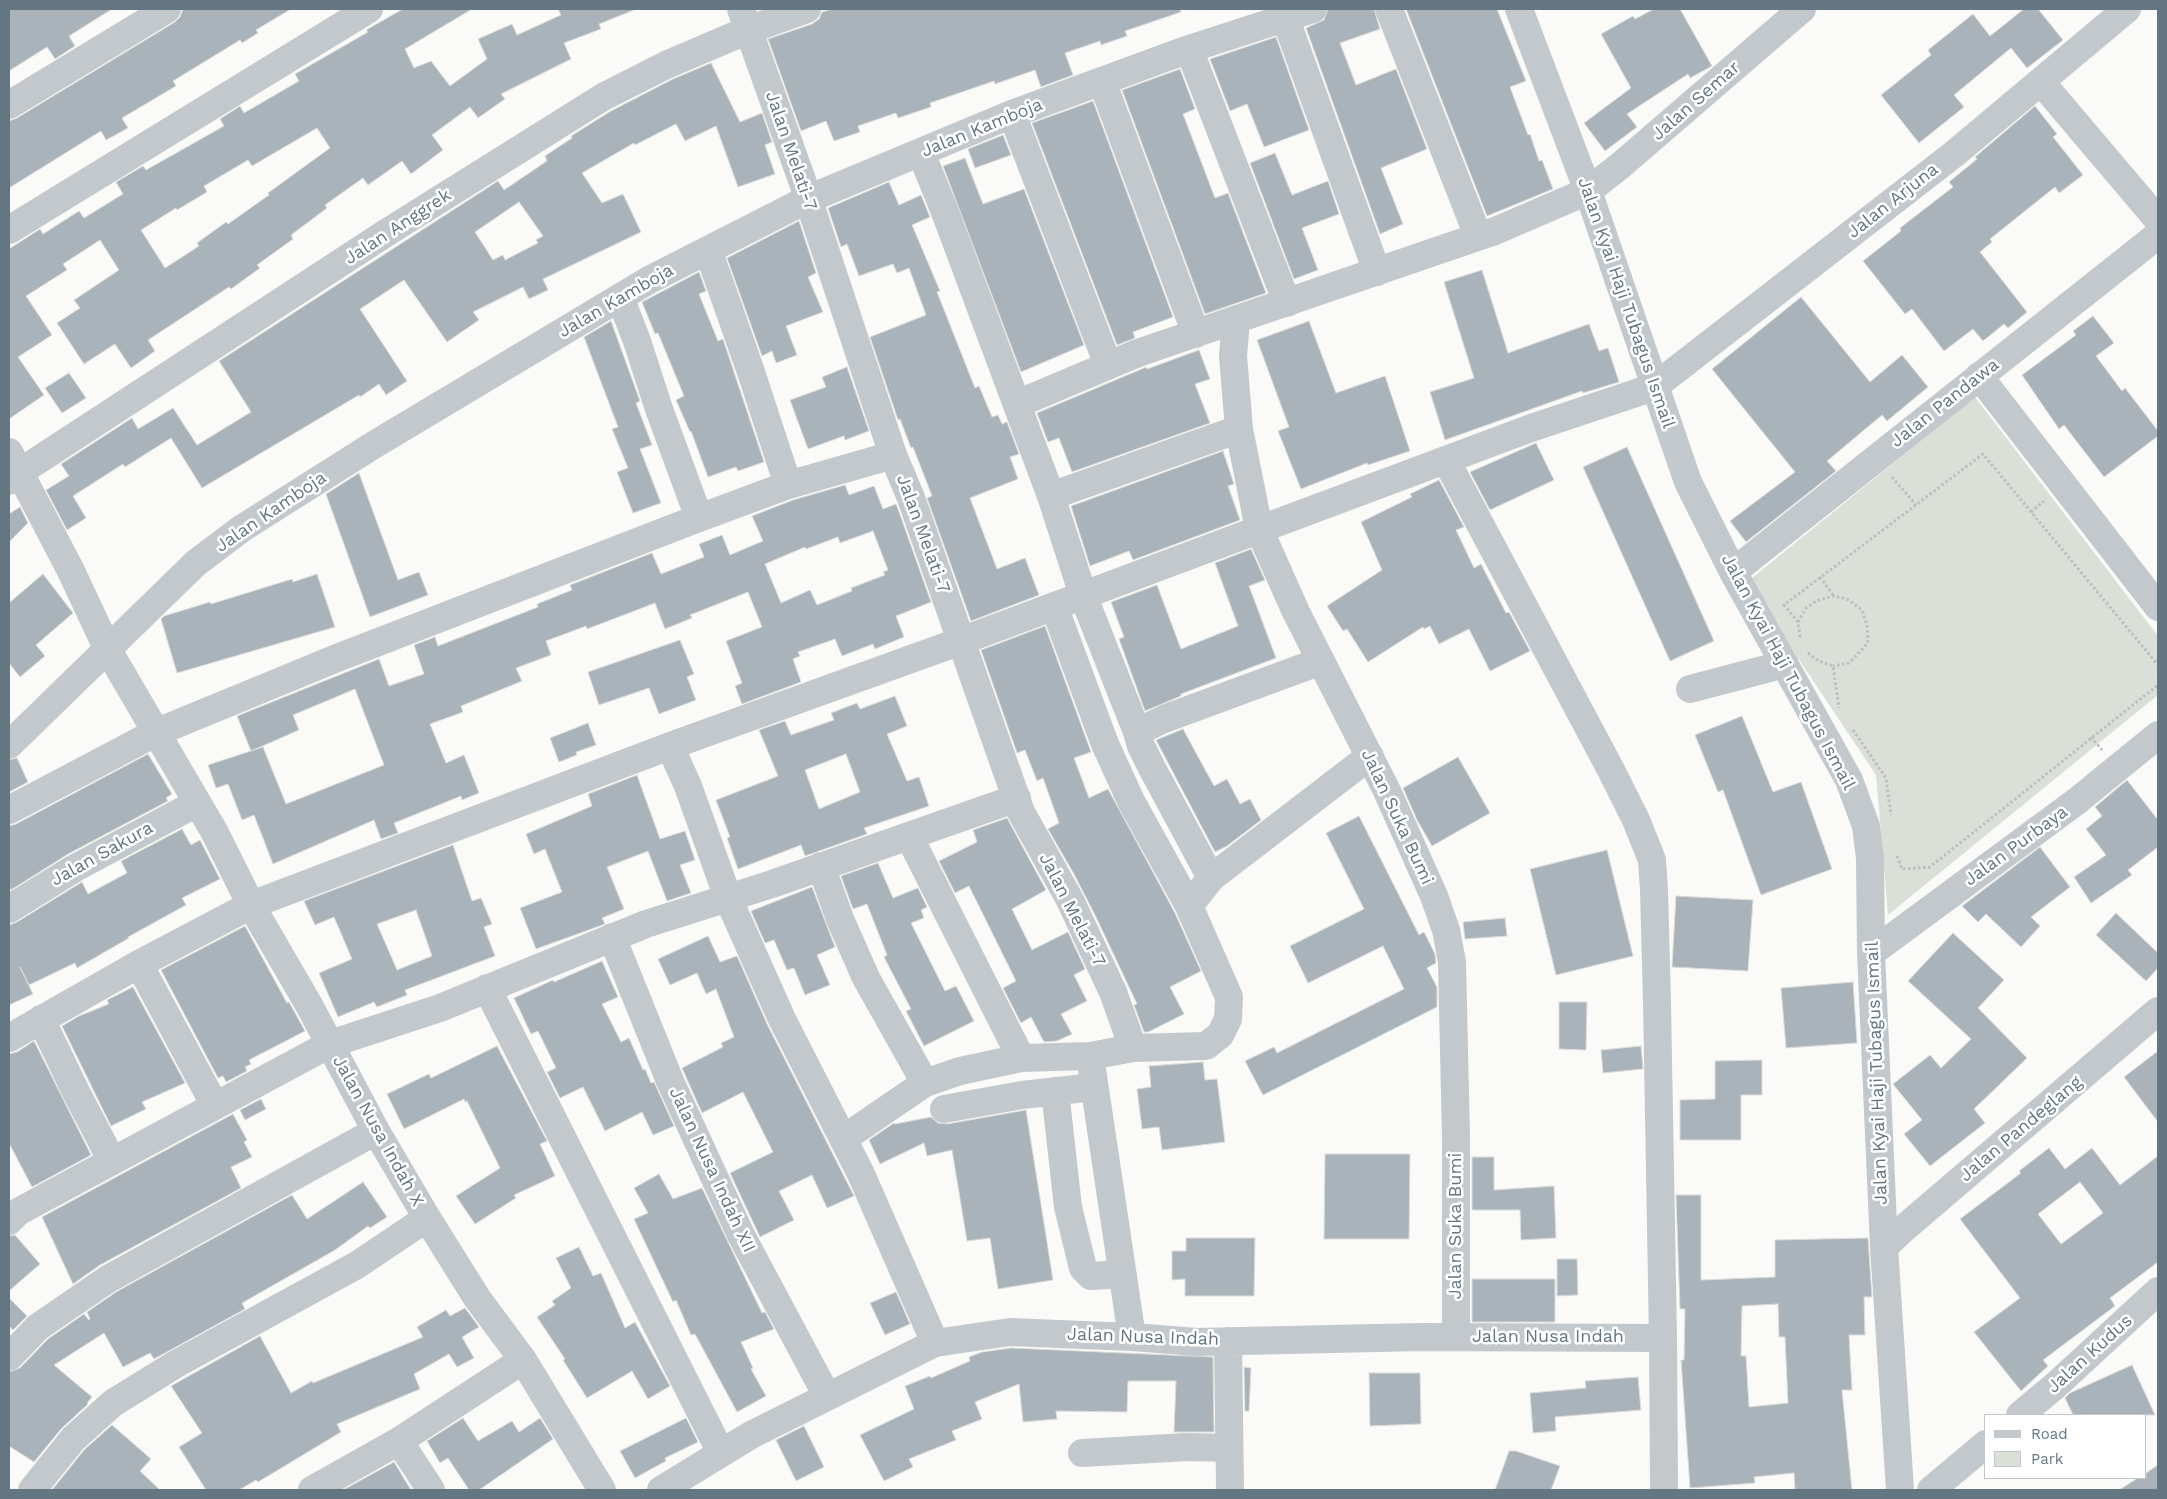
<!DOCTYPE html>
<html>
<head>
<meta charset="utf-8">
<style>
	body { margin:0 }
	#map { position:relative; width:2167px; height:1499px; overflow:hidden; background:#fafaf8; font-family:"Work Sans",sans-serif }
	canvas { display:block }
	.frame { position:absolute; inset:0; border:10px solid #657683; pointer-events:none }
	.legend { position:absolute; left:1984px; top:1414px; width:162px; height:65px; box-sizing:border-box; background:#fff; border:1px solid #c1c8cd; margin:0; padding:6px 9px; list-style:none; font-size:15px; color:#657683 }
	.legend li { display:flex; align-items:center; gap:10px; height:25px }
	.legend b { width:25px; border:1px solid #c1c8cd }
</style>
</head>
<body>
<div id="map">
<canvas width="2167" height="1499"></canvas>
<div class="frame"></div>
<ul class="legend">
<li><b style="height:6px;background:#c3c8cc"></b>Road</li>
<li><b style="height:14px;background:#dadfd7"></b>Park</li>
</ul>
</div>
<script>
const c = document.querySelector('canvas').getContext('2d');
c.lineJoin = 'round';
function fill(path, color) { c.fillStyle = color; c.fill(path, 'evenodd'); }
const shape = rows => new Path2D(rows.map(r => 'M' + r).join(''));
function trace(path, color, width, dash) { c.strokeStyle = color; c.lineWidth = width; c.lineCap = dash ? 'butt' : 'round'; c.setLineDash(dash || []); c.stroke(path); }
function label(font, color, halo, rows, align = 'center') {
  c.font = font + ' "Work Sans",sans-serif'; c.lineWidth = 5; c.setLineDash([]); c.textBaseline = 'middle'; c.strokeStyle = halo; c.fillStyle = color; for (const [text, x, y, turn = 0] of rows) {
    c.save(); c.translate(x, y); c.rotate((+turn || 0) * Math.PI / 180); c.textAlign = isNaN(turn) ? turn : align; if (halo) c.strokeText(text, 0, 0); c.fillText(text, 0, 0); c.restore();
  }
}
fill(shape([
	[1975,397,2158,636,2158,695,1888,915,1876,775,1747,582]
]), '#dadfd7');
const building = shape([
	[9,9,112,9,69,36,75,46,55,59,47,47,9,71,9,9],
	[183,9,291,9,256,30,258,33,242,43,240,40,173,81,176,86,122,118,128,128,106,140,101,131,9,188,9,121,17,118,175,22,180,17,183,9],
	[403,9,472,9,405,49,414,68,431,61,450,86,487,59,478,39,512,24,517,35,561,15,558,9,634,9,634,10,599,24,601,29,564,43,571,59,501,94,505,99,478,118,470,107,432,135,443,150,411,174,402,161,368,185,363,178,325,205,327,208,291,235,293,239,257,265,260,268,231,289,229,287,148,340,155,351,131,368,115,344,84,364,57,323,80,308,74,300,119,270,100,240,63,264,67,270,26,296,52,335,18,357,44,395,9,419,9,249,40,229,43,234,79,211,84,218,123,194,116,182,143,166,146,170,224,126,220,119,240,106,244,113,299,81,295,74,368,32,366,30,403,9],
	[317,128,330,148,268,193,269,195,228,224,226,222,197,243,199,246,165,268,141,230,176,208,177,210,207,192,204,186,248,160,252,166,317,128],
	[832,9,1180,9,1181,12,1125,31,1127,36,1101,45,1100,41,1065,53,1073,75,1041,87,1035,70,995,84,994,81,930,103,931,107,898,118,896,113,858,126,860,132,834,141,826,121,801,131,768,39,812,24,819,19,822,12,832,9],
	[1328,9,1374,9,1380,29,1340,43,1356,85,1396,69,1427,149,1381,168,1403,224,1380,234,1306,28,1324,20,1328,9],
	[1406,9,1497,9,1526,81,1510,87,1528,135,1530,134,1539,161,1542,160,1553,189,1487,216,1406,9],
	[1654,9,1680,9,1712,66,1690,78,1688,74,1627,114,1637,127,1605,151,1584,123,1631,88,1601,34,1633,16,1635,19,1654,9],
	[2024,9,2038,9,2063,40,2027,68,2011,48,1954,95,1964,107,1919,143,1881,95,1931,55,1928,50,1973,14,1990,36,2024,9],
	[1276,37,1309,130,1264,147,1247,104,1230,111,1210,59,1276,37],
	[711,63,740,122,762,113,772,142,765,145,775,174,738,187,716,126,685,141,676,124,635,145,634,143,582,173,602,203,623,194,641,232,543,279,548,290,529,299,523,287,473,312,479,320,447,342,404,280,360,309,407,381,386,395,379,384,360,397,359,395,202,488,171,438,125,467,123,464,73,496,86,518,67,530,46,490,69,476,61,464,132,418,138,429,173,408,197,445,251,412,219,361,498,181,504,190,547,161,545,156,572,138,571,136,611,111,673,79,711,63],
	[519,202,543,236,536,240,538,243,505,260,503,255,493,260,475,232,519,202],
	[1180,69,1195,109,1183,114,1215,198,1228,193,1266,293,1205,314,1122,90,1180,69],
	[1093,101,1173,317,1133,332,1135,338,1117,345,1032,123,1093,101],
	[2035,106,2057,134,2053,137,2083,175,2059,193,2055,187,1990,239,1992,242,1980,252,2027,312,2008,328,2004,324,1983,341,1973,329,1944,351,1912,309,1905,314,1863,261,1901,231,1900,228,1953,187,1949,182,1977,159,1975,157,2035,106],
	[1003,135,1011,155,975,168,968,149,1003,135],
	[1275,153,1292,195,1328,181,1339,214,1302,228,1318,270,1294,279,1250,163,1275,153],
	[965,158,983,204,1024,189,1084,345,1021,372,943,166,965,158],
	[889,182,899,205,921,195,930,217,912,225,940,291,937,292,975,388,979,386,992,417,998,415,1002,424,1007,422,1019,454,1010,457,1018,479,970,498,997,569,1025,558,1039,595,971,621,927,498,932,496,913,447,911,448,900,419,898,420,870,337,926,315,909,268,897,273,893,264,859,276,847,244,841,247,828,208,889,182],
	[799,221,816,273,808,277,823,312,786,326,797,355,776,363,772,351,762,356,727,258,799,221],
	[1482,270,1508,353,1589,324,1599,351,1608,348,1619,382,1583,393,1582,391,1445,440,1430,392,1474,378,1444,282,1482,270],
	[699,272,706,291,699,294,718,341,723,339,764,462,738,471,736,467,708,477,691,431,690,432,676,400,684,396,658,333,655,334,642,302,699,272],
	[1801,297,1870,382,1902,355,1928,387,1887,421,1882,415,1827,461,1836,471,1746,542,1730,521,1795,472,1712,369,1801,297],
	[2093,316,2114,343,2096,356,2122,391,2125,388,2158,431,2158,436,2104,477,2064,425,2059,429,2022,375,2076,335,2073,331,2093,316],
	[611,321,640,401,636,403,652,445,640,449,661,503,633,513,617,472,628,468,612,429,618,427,584,337,611,321],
	[1309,321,1336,393,1385,376,1410,451,1368,465,1367,463,1301,489,1278,431,1289,427,1257,340,1309,321],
	[1199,350,1210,379,1195,384,1210,423,1072,472,1059,438,1048,442,1037,413,1144,368,1146,367,1147,369,1199,350],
	[847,367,869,431,845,440,844,436,808,449,790,400,826,387,822,377,847,367],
	[69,373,86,398,62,413,45,388,69,373],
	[1536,443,1554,480,1490,510,1470,472,1536,443],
	[1627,447,1714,641,1670,661,1583,467,1627,447],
	[1223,451,1234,484,1228,486,1240,520,1133,560,1129,551,1090,566,1071,506,1223,451],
	[359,473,398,580,419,572,428,595,370,617,326,494,359,473],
	[1439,480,1464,527,1456,530,1474,568,1481,564,1506,613,1509,612,1530,651,1490,671,1469,629,1439,644,1430,626,1424,629,1423,627,1368,662,1347,629,1343,631,1327,606,1382,570,1361,522,1412,497,1410,494,1439,480],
	[845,485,849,495,874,486,883,509,896,504,898,509,931,602,896,616,904,637,875,649,873,644,842,656,835,639,798,652,800,656,793,659,801,682,742,704,735,686,742,683,726,641,762,627,748,592,690,615,692,618,665,629,655,603,587,629,586,626,546,641,551,655,516,668,522,681,461,706,463,712,430,724,446,763,464,755,479,793,462,800,461,796,394,823,398,833,381,839,374,820,273,864,254,815,242,820,228,784,216,788,208,765,263,747,286,804,384,765,355,689,293,715,299,730,251,751,237,716,379,659,389,686,424,674,414,645,435,637,438,646,538,607,537,604,572,590,570,585,652,553,661,574,704,557,699,544,722,535,730,555,763,541,752,516,793,500,845,485],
	[873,531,888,570,883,572,885,575,851,588,852,591,817,605,810,590,781,603,765,564,805,547,806,549,838,537,840,543,873,531],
	[20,507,28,523,9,542,9,514,20,507],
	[1251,549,1265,580,1249,586,1276,658,1181,694,1181,696,1145,711,1119,639,1124,637,1111,602,1157,585,1181,649,1238,626,1215,563,1251,549],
	[43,574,73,613,36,645,45,656,20,677,9,663,9,603,43,574],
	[317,574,335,627,177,673,161,619,164,616,210,602,211,604,292,579,293,582,317,574],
	[1045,626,1091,752,1074,758,1089,798,1108,789,1175,913,1201,971,1170,987,1184,1014,1148,1032,1144,1032,1134,1005,1137,1004,1096,917,1074,874,1048,829,1059,823,1043,778,1037,781,1025,750,1017,753,981,650,1045,626],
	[680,640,694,674,687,677,696,700,659,714,649,688,599,705,588,672,680,640],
	[895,696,907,726,887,734,907,781,919,777,929,806,864,828,867,834,805,856,801,845,738,869,727,838,730,837,716,800,778,776,759,730,785,721,791,735,834,720,831,713,857,703,860,709,895,696],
	[846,754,860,792,819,809,805,770,846,754],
	[1742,716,1773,792,1801,782,1832,869,1761,895,1723,790,1718,792,1695,735,1742,716],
	[588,723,596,745,576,752,577,755,559,762,550,738,588,723],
	[1183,729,1214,786,1227,779,1240,804,1250,799,1261,820,1227,846,1215,852,1156,740,1183,729],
	[148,754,172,794,166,798,168,801,68,854,11,890,9,886,9,826,16,824,148,754],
	[1458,757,1490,813,1432,846,1417,820,1403,788,1458,757],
	[17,758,28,782,9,792,9,760,17,758],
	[637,775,660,839,685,831,695,860,680,865,691,893,667,901,648,851,607,867,624,909,602,918,605,924,536,949,520,908,562,892,545,849,534,854,526,834,592,806,588,794,637,775],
	[2127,780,2158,820,2158,847,2128,870,2132,875,2091,903,2074,877,2106,855,2086,829,2102,816,2095,807,2127,780],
	[1359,816,1419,935,1424,932,1435,954,1436,963,1427,968,1437,987,1437,1007,1263,1095,1245,1061,1274,1047,1277,1053,1404,989,1383,946,1308,983,1290,946,1364,909,1326,833,1359,816],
	[1007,818,1046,890,1012,909,1032,950,1068,932,1085,969,1074,975,1087,1001,1061,1014,1072,1034,1057,1041,1044,1042,1031,1017,1021,1023,1003,988,1016,981,969,886,955,893,939,861,977,842,973,830,1007,818],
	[182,829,191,845,200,840,220,879,182,898,186,905,128,937,129,938,77,968,75,963,29,985,20,967,33,994,9,1005,9,925,17,922,82,882,88,894,127,873,121,861,182,829],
	[453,845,472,901,481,898,492,924,484,927,495,956,405,990,407,995,377,1007,374,1002,338,1017,319,973,352,959,334,917,315,925,304,901,453,845],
	[416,910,432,956,397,970,377,924,416,910],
	[2040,847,2070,887,2031,917,2040,926,2021,947,1986,914,1978,922,1962,906,2040,847],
	[1607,850,1633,956,1556,975,1530,869,1607,850],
	[878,863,893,898,918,888,927,907,921,910,924,918,911,923,945,991,956,986,974,1021,924,1046,906,1011,911,1009,884,957,887,955,867,904,853,909,841,876,878,863],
	[812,887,835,947,817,955,830,985,805,995,794,968,787,970,774,940,765,943,751,911,812,887],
	[1676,896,1753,900,1748,971,1672,967,1676,896],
	[2116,913,2158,953,2158,968,2146,981,2096,935,2116,913],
	[1505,918,1507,936,1465,939,1463,922,1505,918],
	[245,926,287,1003,289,1002,305,1031,249,1060,251,1064,245,1067,247,1071,226,1082,223,1076,218,1078,161,970,245,926],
	[1953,933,2004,980,1978,1008,2027,1058,1974,1109,1985,1123,1930,1166,1904,1134,1922,1120,1893,1084,1930,1055,1941,1068,1971,1039,1908,981,1953,933],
	[708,936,720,962,737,956,767,1024,854,1196,827,1208,812,1175,779,1191,794,1220,760,1237,730,1173,773,1152,743,1092,702,1113,682,1068,723,1047,721,1043,734,1037,716,989,706,994,697,973,670,985,658,959,708,936],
	[602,961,618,997,602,1004,621,1042,629,1038,643,1070,645,1069,651,1083,654,1082,674,1126,653,1135,642,1112,605,1131,583,1087,560,1098,547,1072,556,1068,538,1031,531,1034,514,998,553,980,554,982,602,961],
	[1853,982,1857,1043,1786,1048,1781,988,1853,982],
	[133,987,185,1083,142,1102,146,1109,111,1126,62,1026,79,1016,109,1004,107,1000,133,987],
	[1559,1002,1587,1002,1586,1050,1559,1049,1559,1002],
	[34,1041,91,1155,32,1187,9,1143,9,1054,17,1052,34,1041],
	[497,1046,547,1141,540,1144,555,1176,514,1195,516,1198,475,1224,456,1196,500,1168,467,1101,465,1102,464,1099,404,1129,387,1094,429,1074,431,1078,497,1046],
	[1641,1046,1643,1069,1603,1073,1601,1050,1641,1046],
	[2158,1051,2158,1122,2124,1077,2158,1051],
	[1762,1060,1762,1095,1741,1095,1741,1140,1680,1140,1680,1100,1715,1099,1715,1061,1762,1060],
	[1203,1062,1205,1080,1217,1079,1225,1142,1162,1150,1159,1127,1142,1129,1137,1089,1151,1087,1149,1066,1203,1062],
	[261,1099,266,1109,245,1120,240,1110,261,1099],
	[1026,1110,1053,1280,998,1289,990,1238,967,1241,952,1150,927,1156,924,1143,880,1164,869,1140,894,1123,895,1124,931,1117,938,1123,947,1124,1026,1110],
	[233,1114,247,1140,244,1142,252,1157,231,1167,241,1188,100,1265,73,1284,42,1217,233,1114],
	[2049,1148,2065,1169,2092,1148,2120,1185,2158,1156,2158,1262,2110,1298,2115,1306,2043,1360,2048,1366,2021,1391,1974,1332,2020,1298,1960,1219,2021,1173,2019,1171,2049,1148],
	[2080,1182,2103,1213,2061,1244,2038,1214,2080,1182],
	[1325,1154,1410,1154,1409,1239,1324,1239,1325,1154],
	[1472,1157,1494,1157,1494,1190,1554,1186,1556,1238,1521,1240,1520,1210,1472,1210,1472,1157],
	[659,1174,673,1199,702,1188,762,1313,765,1312,774,1329,741,1342,753,1368,751,1369,766,1396,737,1412,695,1334,691,1335,676,1300,673,1302,634,1219,648,1213,634,1188,659,1174],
	[363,1182,387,1217,370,1228,368,1226,335,1250,242,1303,245,1309,154,1359,150,1353,123,1367,104,1333,54,1365,92,1397,87,1403,88,1404,61,1429,34,1462,9,1446,9,1372,20,1368,48,1339,84,1314,89,1320,90,1319,87,1312,116,1292,292,1195,307,1219,363,1182],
	[1676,1195,1701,1195,1701,1280,1775,1277,1775,1240,1868,1238,1872,1297,1864,1297,1865,1335,1849,1335,1852,1390,1842,1390,1852,1490,1795,1490,1794,1473,1754,1477,1755,1483,1690,1488,1681,1360,1684,1360,1685,1309,1680,1309,1676,1195],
	[1778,1304,1779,1337,1785,1337,1788,1403,1749,1407,1746,1356,1741,1356,1742,1306,1778,1304],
	[15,1235,40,1264,9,1291,9,1236,15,1235],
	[1186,1238,1255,1238,1254,1296,1185,1296,1185,1279,1172,1280,1172,1251,1186,1251,1186,1238],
	[579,1247,593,1276,601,1273,625,1328,635,1322,670,1386,648,1399,632,1371,587,1398,563,1360,565,1359,537,1317,555,1305,552,1301,571,1288,556,1258,579,1247],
	[1557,1259,1577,1259,1578,1295,1557,1296,1557,1259],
	[1472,1279,1555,1279,1555,1322,1472,1322,1472,1279],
	[896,1292,910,1324,885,1335,870,1303,896,1292],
	[9,1298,27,1316,13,1330,9,1326,9,1298],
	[465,1308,479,1327,462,1337,474,1358,457,1367,449,1354,414,1374,420,1389,337,1424,341,1432,258,1482,256,1480,239,1490,206,1490,179,1447,202,1433,171,1386,260,1336,291,1393,312,1381,313,1383,423,1337,417,1327,446,1310,450,1316,465,1308],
	[1011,1348,1213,1357,1214,1432,1174,1432,1176,1381,1128,1381,1127,1412,1056,1411,1057,1419,1023,1422,1019,1384,975,1402,982,1419,952,1431,956,1440,909,1459,913,1467,884,1481,860,1435,914,1409,905,1386,930,1376,931,1378,970,1361,969,1357,982,1352,1011,1348],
	[2132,1365,2155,1415,2073,1415,2065,1398,2070,1393,2132,1365],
	[1244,1367,1251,1368,1249,1411,1245,1411,1244,1367],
	[1369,1373,1420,1373,1421,1424,1370,1426,1369,1373],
	[1638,1377,1641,1410,1555,1417,1556,1431,1533,1433,1530,1393,1586,1388,1585,1381,1638,1377],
	[463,1418,478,1441,512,1421,519,1432,540,1418,553,1439,479,1490,469,1490,448,1458,440,1463,427,1441,463,1418],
	[686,1418,698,1442,665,1458,666,1461,635,1478,620,1451,686,1418],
	[112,1425,151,1459,140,1471,160,1490,52,1490,84,1450,112,1425],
	[804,1426,824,1467,796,1481,776,1440,804,1426],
	[1509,1451,1516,1451,1560,1466,1551,1490,1495,1490,1509,1451],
	[394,1462,411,1490,343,1490,394,1462],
	[2158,1465,2158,1490,2119,1490,2138,1478,2146,1478,2146,1473,2158,1465]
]);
fill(building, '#aab3b9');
trace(building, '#dcdcda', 1);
trace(shape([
	[1892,477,1916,505],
	[2031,512,2044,501],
	[1820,577,1834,596],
	[1798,622,1806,608,1816,601,1834,596,1847,599,1862,610,1867,625,1868,643,1849,663,1833,666],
	[1800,637,1798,622,1784,605,1983,454,2158,665],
	[1808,653,1819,661,1833,666,1839,708],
	[1853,730,1886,778,1891,815],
	[2091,737,2102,750],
	[1897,856,1902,869,1930,867,2158,685]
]), '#bbbfc2', 3, [2.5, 2.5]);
trace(shape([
	[741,9,803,183,893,455,911,498,1021,812,1070,900,1113,992,1133,1048],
	[1389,9,1478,236],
	[1519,9,1588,191,1688,482,1733,572,1849,780,1866,826,1870,858,1871,953,1884,1247,1900,1490],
	[1285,17,1377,272],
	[1189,49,1287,303],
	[1102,81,1196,334],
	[2041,82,2158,220],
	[9,105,167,9],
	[1012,114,1108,365],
	[921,153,945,212,1051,496,1083,595,1137,732],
	[9,230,369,9],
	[708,250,751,372,788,485],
	[620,297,637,341,659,409,699,518],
	[1236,320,1233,356,1239,429,1259,529,1296,612,1387,791,1434,896,1446,930,1452,962,1456,1139,1456,1337],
	[1979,376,2158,607],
	[1017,404,1138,353,1495,231,1588,191,1621,165,1802,9],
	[9,452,71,571,108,650,214,831,251,905,309,1005,376,1131,427,1218,477,1298,523,1360,602,1490],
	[1446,460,1611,770,1636,820,1652,860,1654,890,1657,1002,1663,1338,1664,1490],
	[9,481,20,472,386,233,603,97,666,65,748,30,807,9],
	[1051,496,1239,429],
	[1733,572,2158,235],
	[1054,606,1105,744,1131,801,1189,906],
	[1690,689,1785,664],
	[9,745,196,563,241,529,372,446,649,280,808,199,1012,114,1189,49,1313,9],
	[670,746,688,786,728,898,781,1017,861,1174,935,1343],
	[9,810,155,733,337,658,699,518,788,485,893,455],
	[909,836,1021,1058],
	[821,866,840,919,866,978,925,1083],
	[1211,878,1152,768,1141,746,1137,732,1164,719,1321,661],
	[9,909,75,868,197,803],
	[612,937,670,1081,741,1235,827,1396],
	[1871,953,2077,801,2158,735],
	[139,964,215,1106],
	[487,988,721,1453],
	[41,1019,75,1090,112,1161],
	[9,1038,139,964,251,905,670,746,961,641,1531,428,1654,387,1954,154,2127,9],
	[1090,1056,1132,1337],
	[1055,1091,1068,1207,1083,1268,1091,1276,1122,1274],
	[944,1109,1022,1095,1094,1087],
	[843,1139,925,1083,960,1071,1021,1058,1090,1056,1133,1048,1206,1046,1220,1035,1228,1019,1229,997,1189,906,1211,878,1370,756],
	[9,1221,18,1212,40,1200,330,1044,440,1008,646,924,772,884,1017,798],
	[1884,1247,1902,1230,2158,1011],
	[1228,1341,1230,1490],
	[9,1357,38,1327,108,1279,376,1131],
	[2020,1415,2056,1385,2158,1291],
	[399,1441,431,1490],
	[1082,1453,1187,1447,1228,1448],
	[32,1490,73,1439,113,1403,176,1364,357,1265,427,1218],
	[312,1490,399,1441,523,1360],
	[661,1490,751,1435,935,1343,1010,1332,1132,1337,1197,1342,1422,1337,1663,1338],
	[1931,1490,1986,1444]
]), '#c3c8cc', 28);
label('18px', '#657683', '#fff', [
	["Jalan Semar",1696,101,-41],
	["Jalan Kamboja",982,128,-22],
	["Jalan Melati-7",791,151,71],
	["Jalan Arjuna",1893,201,-38],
	["Jalan Anggrek",398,227,-33],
	["Jalan Kamboja",616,301,-30],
	["Jalan Kyai Haji Tubagus Ismail",1626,303,71],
	["Jalan Pandawa",1945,403,-38],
	["Jalan Kamboja",271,512,-34],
	["Jalan Melati-7",923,534,70],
	["Jalan Kyai Haji Tubagus Ismail",1788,672,62],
	["Jalan Suka Bumi",1397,817,65],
	["Jalan Purbaya",2016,846,-36],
	["Jalan Sakura",102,854,-29],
	["Jalan Melati-7",1072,910,63],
	["Jalan Kyai Haji Tubagus Ismail",1877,1073,-92],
	["Jalan Pandeglang",2021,1129,-40],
	["Jalan Nusa Indah X",378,1131,61],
	["Jalan Nusa Indah XII",712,1170,65],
	["Jalan Suka Bumi",1456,1226,-90],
	["Jalan Nusa Indah",1143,1337,2],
	["Jalan Nusa Indah",1548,1337],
	["Jalan Kudus",2090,1354,-42]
]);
</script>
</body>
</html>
